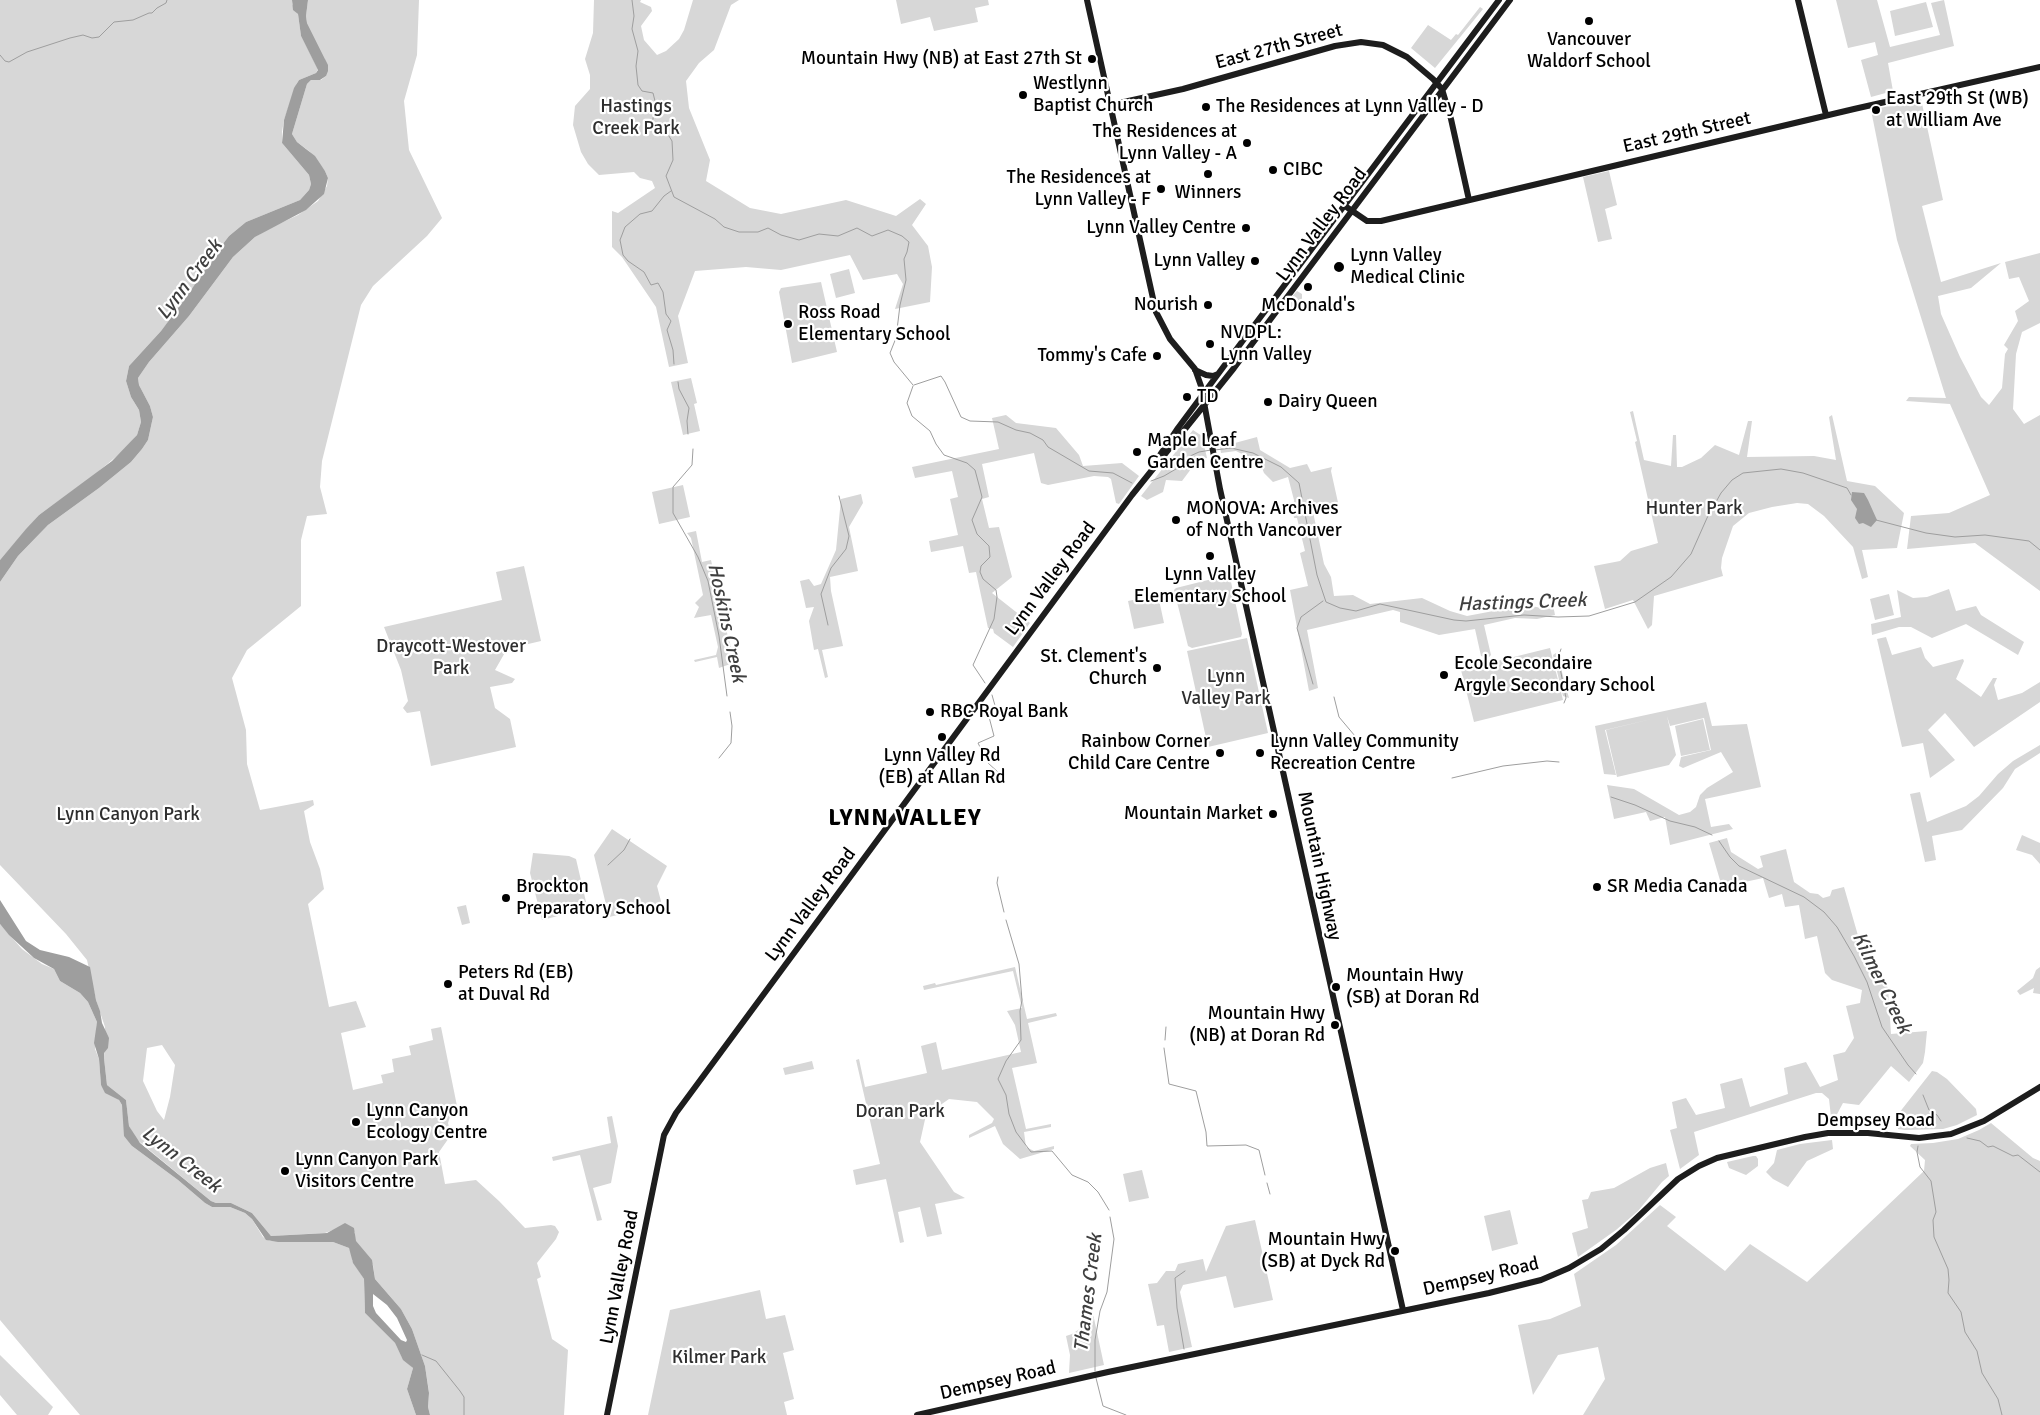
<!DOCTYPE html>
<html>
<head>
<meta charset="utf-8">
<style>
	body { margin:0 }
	canvas { display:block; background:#fff }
</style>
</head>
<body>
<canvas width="2040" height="1415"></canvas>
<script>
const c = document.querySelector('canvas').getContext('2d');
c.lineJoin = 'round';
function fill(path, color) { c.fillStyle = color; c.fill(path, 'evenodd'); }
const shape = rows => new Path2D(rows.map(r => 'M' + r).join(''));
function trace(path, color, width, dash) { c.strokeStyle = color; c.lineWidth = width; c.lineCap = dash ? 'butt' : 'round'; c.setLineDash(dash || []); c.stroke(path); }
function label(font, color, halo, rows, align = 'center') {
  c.font = font + ' Signika,sans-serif'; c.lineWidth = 4.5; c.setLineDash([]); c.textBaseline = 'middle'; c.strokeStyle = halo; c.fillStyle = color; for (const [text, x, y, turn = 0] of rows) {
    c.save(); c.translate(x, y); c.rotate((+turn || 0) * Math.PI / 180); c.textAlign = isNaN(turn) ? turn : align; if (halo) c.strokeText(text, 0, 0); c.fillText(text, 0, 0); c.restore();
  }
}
fill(shape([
	[0,0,292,0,292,4,298,14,301,36,318,69,316,73,299,80,297,83,284,120,282,132,282,143,309,175,311,184,309,190,300,200,246,222,229,236,219,249,186,299,161,331,129,366,126,381,131,397,139,410,141,422,137,435,124,450,93,476,39,515,0,560],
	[308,0,419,0,417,55,404,101,409,150,442,218,427,236,373,286,361,305,322,461,320,487,327,514,307,516,301,540,301,606,247,650,232,678,246,730,247,764,260,810,313,800,314,805,304,811,310,842,320,869,324,889,308,904,329,1007,356,1001,366,1027,341,1033,353,1090,383,1083,381,1075,394,1072,392,1059,411,1055,409,1046,433,1040,431,1029,441,1027,457,1106,453,1107,448,1123,451,1135,439,1152,445,1184,476,1180,499,1201,525,1228,551,1225,555,1226,559,1232,556,1239,537,1263,541,1277,537,1279,552,1339,568,1350,564,1415,430,1415,428,1407,429,1392,425,1366,412,1329,401,1309,375,1279,373,1265,355,1241,355,1232,336,1229,325,1233,271,1236,252,1213,231,1203,216,1203,211,1201,136,1139,129,1126,126,1100,107,1085,104,1058,105,1027,96,1000,87,960,66,934,0,865,0,582,18,556,48,525,99,488,131,462,142,449,148,440,153,417,150,406,139,385,138,378,149,362,189,316,233,257,255,237,270,228,298,215,318,201,327,186,328,178,325,171,309,151,297,142,292,134,307,84,311,80,321,80,326,76,325,59,307,23,306,16],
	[162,1045,175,1065,170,1097,164,1120,157,1111,143,1081,147,1048],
	[594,0,641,0,640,2,651,7,652,11,641,26,644,40,657,55,666,51,679,39,684,30,693,0,739,0,731,5,714,50,699,63,686,81,689,108,710,160,706,181,750,208,781,214,846,200,896,216,920,199,926,204,912,225,928,246,932,267,930,302,895,309,903,284,897,274,863,280,850,255,781,270,746,267,695,271,678,316,688,363,669,367,656,307,622,257,612,247,612,211,618,213,655,188,652,181,640,178,634,172,599,175,588,164,581,152,573,125,575,106,590,89,590,75,585,59,593,33],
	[896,0,988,0,989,5,975,8,978,22,934,31,930,17,901,24],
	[1836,0,1877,0,1890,47,1940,35,1931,3,1944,0,1954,46,1888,63,1893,91,1871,97,1861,60,1878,55,1875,42,1848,48],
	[1926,2,1933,27,1895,36,1890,11],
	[1480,7,1483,9,1435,68,1411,48,1428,25,1451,40,1456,34,1458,35],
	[1921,99,1943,200,1922,206,1941,282,2001,263,1971,288,1938,296,1941,314,1960,357,1981,397,1989,405,2002,388,2005,354,2008,349,2004,345,2018,321,2015,311,2029,301,2019,277,2009,279,2005,262,2040,253,2040,323,2022,332,2016,354,2013,409,2024,424,2040,415,2040,591,1975,543,1907,549,1911,516,1949,513,1990,495,1950,404,1906,401,1909,397,1946,398,1897,240,1871,110],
	[1609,171,1617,205,1605,209,1612,239,1598,242,1583,177],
	[849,269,855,293,836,298,830,274],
	[821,282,837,352,792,363,779,292,781,288],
	[1297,291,1302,294,1302,307,1285,311,1284,305],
	[691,378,697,403,694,404,700,431,683,435,671,382],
	[1633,411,1644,460,1671,466,1673,435,1676,435,1677,467,1682,467,1701,458,1715,445,1739,455,1748,421,1752,421,1747,457,1814,456,1836,460,1829,417,1832,415,1847,481,1875,486,1904,513,1897,548,1862,550,1868,577,1862,579,1853,547,1824,516,1808,504,1797,503,1772,507,1749,513,1733,526,1722,558,1721,568,1723,576,1654,596,1652,625,1648,629,1633,600,1605,609,1594,566,1620,561,1631,551,1658,543,1635,442,1637,441,1630,412],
	[1006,415,1016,423,1056,428,1079,455,1083,466,1122,463,1139,476,1119,504,1116,503,1111,479,1108,477,1094,476,1048,485,1041,483,1034,453,982,464,989,497,982,499,989,528,999,527,1012,577,992,593,1030,623,1013,647,994,633,993,629,988,628,976,572,969,573,963,546,931,552,929,541,958,535,950,499,958,497,952,471,915,478,912,467,999,449,992,418],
	[1193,430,1202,436,1207,458,1197,461,1182,481,1166,480,1163,492,1147,500,1141,496],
	[1257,437,1260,450,1290,468,1307,464,1311,472,1332,467,1331,471,1339,507,1313,512,1324,564,1331,577,1334,596,1353,595,1370,604,1422,598,1450,611,1467,616,1525,605,1542,608,1553,605,1555,615,1537,619,1515,618,1484,625,1491,655,1488,658,1481,656,1475,629,1439,635,1400,622,1400,612,1393,610,1307,630,1318,688,1309,691,1290,590,1308,586,1300,553,1305,551,1297,518,1294,518,1293,509,1294,500,1288,477,1273,482,1264,473,1260,463,1236,451,1221,453,1220,447],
	[683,485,690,517,659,524,652,492],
	[861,494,863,503,849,527,858,571,830,577,831,591,843,646,822,650,828,677,825,678,818,649,814,650,809,621,814,607,806,608,800,581,809,579,814,586,821,584,836,550,841,499],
	[696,531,702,562,711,560,728,637,736,662,719,668,717,657,695,662,694,660,716,655,718,647,711,615,694,618,699,607,695,603,703,595,691,538,687,533],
	[524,566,541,641,507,649,495,670,515,679,512,683,490,687,495,708,510,719,516,747,431,766,420,711,407,713,403,708,408,701,401,670,384,627,502,600,496,572],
	[1224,576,1230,577,1242,634,1241,637,1192,648,1188,646,1174,590,1176,588],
	[1949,589,1956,611,1976,606,1981,615,2024,642,2018,655,1966,624,1932,638,1911,627,1899,627,1872,635,1871,624,1901,617,1897,590,1913,598,1927,597],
	[1889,594,1894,615,1875,620,1870,599],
	[1158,595,1164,623,1134,629,1128,601],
	[1886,637,1892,655,1921,647,1925,658,1933,667,1963,659,1964,661,1956,679,1981,697,1993,678,1997,678,1994,685,1998,700,2022,693,2040,682,2040,702,1974,747,1945,713,1928,730,1955,760,1930,778,1923,743,1902,747,1877,639],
	[1247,638,1268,733,1208,747,1187,651],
	[1550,648,1563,700,1474,722,1461,670],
	[1556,653,1561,654,1562,672,1569,698,1563,696,1553,655],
	[1706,702,1712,726,1747,724,1761,787,1705,799,1711,827,1729,824,1733,829,1670,845,1665,817,1650,821,1646,812,1614,819,1607,785,1634,789,1679,815,1690,812,1696,807,1700,795,1707,788,1733,772,1721,752,1683,768,1679,766,1681,757,1711,750,1704,718,1670,726,1667,716,1676,755,1669,765,1617,777,1606,730,1656,718,1605,730,1616,775,1604,774,1595,726],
	[1703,719,1710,750,1681,756,1675,726],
	[2040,745,2040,753,2015,769,2003,788,1962,830,1932,836,1936,860,1925,862,1910,794,1920,792,1927,822,1966,806,1979,796,1998,774,2013,761],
	[612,829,667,866,657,886,662,905,609,917,594,855],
	[2022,835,2040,843,2040,864,2032,855,2016,850],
	[1727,838,1731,852,1758,869,1763,867,1760,856,1786,849,1794,882,1810,893,1818,894,1823,898,1830,896,1832,890,1844,887,1859,939,1888,988,1891,1034,1927,1031,1925,1052,1923,1063,1909,1082,1891,1066,1859,1105,1843,1103,1835,1118,1831,1117,1829,1099,1822,1093,1816,1093,1694,1132,1699,1155,1680,1169,1670,1130,1677,1128,1672,1102,1686,1098,1696,1115,1725,1108,1720,1084,1742,1078,1750,1107,1788,1094,1784,1068,1806,1062,1820,1087,1838,1080,1833,1055,1845,1052,1854,1038,1846,1006,1860,1003,1862,990,1832,980,1825,973,1817,936,1805,939,1799,905,1785,907,1782,894,1769,898,1763,878,1722,887,1709,843],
	[533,853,569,856,576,859,587,906,586,909,542,920,530,873],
	[466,905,470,923,462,925,457,907],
	[0,924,22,949,42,964,54,969,60,981,80,993,88,1002,97,1022,95,1049,99,1059,101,1085,119,1100,122,1105,132,1146,178,1180,205,1203,212,1207,230,1207,245,1213,252,1219,263,1237,270,1241,333,1242,349,1248,352,1254,352,1260,364,1279,365,1313,395,1343,402,1357,413,1368,407,1389,416,1415,80,1415,0,1320],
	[1015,967,1027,1019,1056,1013,1057,1016,1028,1023,1037,1063,1012,1068,1026,1129,1051,1124,1051,1127,1024,1132,1026,1147,1034,1151,1054,1146,1054,1149,1020,1159,1003,1144,995,1126,969,1138,969,1135,992,1123,994,1119,977,1102,949,1099,926,1115,920,1142,954,1192,965,1198,935,1204,942,1234,927,1237,920,1207,898,1212,904,1242,900,1243,886,1179,856,1185,853,1170,880,1164,856,1060,859,1059,865,1087,927,1073,921,1046,936,1042,942,1070,1021,1052,1015,1025,1007,1011,1022,1008,1013,971,924,990,923,986,935,983,936,985],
	[2040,967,2040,994,2033,993,2034,988,2020,995,2017,991,2033,978,2036,970],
	[812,1061,814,1069,785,1075,783,1068],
	[1932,1071,1937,1072,1947,1079,1976,1109,1977,1115,1957,1125,1943,1129,1905,1130,1898,1129,1897,1121,1899,1113],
	[612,1116,618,1146,611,1183,593,1188,602,1220,597,1221,580,1155,553,1161,552,1157,611,1143,607,1117],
	[1991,1123,2033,1158,2040,1161,2040,1415,1583,1415,1605,1379,1598,1347,1558,1355,1533,1395,1518,1325,1550,1319,1581,1306,1574,1274,1616,1245,1660,1205,1676,1217,1667,1226,1725,1271,1750,1244,1807,1282,1924,1171,1925,1160,1910,1146,1911,1144,1933,1143,1958,1139,1979,1130],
	[1832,1140,1833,1149,1807,1161,1788,1187,1773,1179,1766,1172,1774,1163,1777,1150,1800,1144],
	[1753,1156,1756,1156,1758,1159,1758,1166,1746,1175,1729,1168,1727,1162],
	[1666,1163,1669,1176,1662,1182,1638,1211,1616,1230,1578,1257,1572,1233,1588,1228,1582,1200,1588,1199,1591,1192,1614,1188,1650,1168],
	[1142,1170,1149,1198,1129,1202,1123,1174],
	[1510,1210,1518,1244,1492,1251,1484,1216],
	[1255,1220,1273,1300,1234,1308,1226,1276,1183,1285,1180,1292,1192,1347,1169,1352,1164,1325,1157,1326,1148,1284,1157,1283,1166,1271,1175,1271,1178,1264,1203,1259,1206,1272,1226,1226],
	[760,1290,766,1319,785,1315,794,1350,783,1353,794,1399,784,1402,787,1415,648,1415,670,1310],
	[1092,1309,1104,1365,1069,1373,1070,1355,1066,1336,1072,1334,1087,1324,1085,1311],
	[0,1355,53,1407,48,1415,17,1415,0,1395]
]), '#d7d7d7');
fill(shape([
	[292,0,308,0,306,16,307,23,328,65,328,71,326,76,320,80,311,80,307,84,292,134,297,142,315,156,325,171,328,178,324,194,306,210,255,237,233,257,189,316,149,362,138,378,139,385,150,406,153,417,148,440,142,449,131,462,99,488,48,525,18,556,0,582,0,560,26,529,39,515,112,461,137,435,141,422,139,410,131,397,126,381,129,366,161,331,185,299,219,249,229,236,246,222,300,200,309,190,311,184,309,175,282,143,284,120,294,88,299,80,316,73,318,70,301,36,298,14,293,10],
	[1852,492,1864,493,1868,500,1877,520,1871,527,1863,523,1859,524,1855,518,1857,509,1851,500],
	[0,900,26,941,40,950,69,957,90,967,96,1000,100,1011,102,1023,109,1038,108,1048,104,1053,104,1058,107,1085,126,1100,129,1126,140,1143,211,1201,216,1203,231,1203,252,1213,271,1236,327,1233,345,1223,354,1228,356,1241,372,1260,375,1279,401,1309,412,1329,425,1366,429,1393,428,1407,430,1415,416,1415,407,1389,413,1368,403,1360,395,1343,365,1313,364,1279,353,1263,349,1248,333,1242,278,1242,266,1240,252,1219,245,1213,230,1207,212,1207,205,1203,178,1180,132,1146,124,1136,122,1105,119,1100,105,1093,101,1085,99,1059,94,1043,97,1022,88,1002,80,993,60,981,54,969,34,958,9,935,0,924],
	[373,1294,387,1305,397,1318,407,1340,406,1342,401,1340,376,1313,373,1306]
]), '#9e9e9e');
trace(shape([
	[632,0,634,16,632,29,638,51,636,66,638,85,642,91,653,93,656,105,652,123,655,127,667,133,672,141,673,160,666,176,674,197,715,219,724,227,739,232,758,232,768,228,781,235,799,240,819,234,838,236,857,228,872,236,888,230,902,236,909,242,907,252,904,259,906,280,900,305,896,338,890,353,894,362,913,385],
	[0,55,5,61,9,62,27,52,70,38,83,35,92,38,99,37,114,22,133,20,149,13,152,13,157,8,166,3,167,0],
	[671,191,664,196,652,211,640,214,625,227,620,240,623,255,628,261,644,272,651,285,658,283,663,292,666,314,671,321,667,330,673,350,674,364],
	[678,382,679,389,689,408,687,421,688,434],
	[914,385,941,376,945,382,961,417,970,421,998,422,1016,430,1030,433,1043,440,1048,447,1089,471,1113,473,1132,483],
	[913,386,907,403,912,416,930,431,936,444,944,455,967,463,975,470,979,485,982,497,972,520,977,534,989,546,990,557,981,566,980,572,983,579,996,590,997,597,994,619,973,665,985,683],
	[693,449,692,465,673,487,673,513,698,557,708,581,719,636,727,696],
	[1215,450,1231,448,1253,453,1281,467,1299,483,1317,575,1326,602,1340,608,1356,611,1380,604,1454,620,1466,621,1524,615,1558,617,1589,616,1635,602,1671,577,1691,554,1707,518,1721,493,1732,480,1743,473,1781,469,1803,473,1847,488,1851,495],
	[1151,481,1164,476,1181,466,1188,457,1199,452,1211,450],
	[1876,520,1926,533,1955,537,1985,535,2029,541,2040,550],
	[828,625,821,594,831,568,846,549,849,536,839,496],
	[1561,649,1558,658,1566,698,1564,703],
	[1313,684,1297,628,1301,617,1323,601],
	[992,695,996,709,988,713,994,736,978,743,988,763,999,773,998,782],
	[1334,697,1339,717,1355,736],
	[719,758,731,743,732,726,730,712],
	[1452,778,1503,766,1547,761,1559,762],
	[1611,797,1635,805,1670,821,1695,827,1712,835],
	[1719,841,1730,857,1739,866,1804,897,1824,912,1837,927,1854,956,1867,982,1882,1027,1908,1065,1916,1074],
	[608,865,624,850,630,839],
	[998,877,997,883,1004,912],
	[1006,920,1019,964,1022,1000,1020,1011,1021,1040,1006,1061,998,1079,1006,1095,1009,1114,1016,1132,1031,1152,1052,1151,1072,1175,1088,1182,1098,1192,1109,1210],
	[1165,1040,1166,1027],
	[1164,1048,1169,1084,1196,1091,1206,1132,1207,1146,1246,1145,1259,1150,1265,1175],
	[1923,1095,1929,1110,1937,1115,1941,1121],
	[1920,1123,1930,1113],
	[1967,1138,1980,1141,1988,1147,1993,1146,2013,1156,2018,1155,2040,1172],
	[1918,1146,1917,1152,1920,1167,1931,1181,1936,1212,1933,1220,1934,1237,1948,1269,1949,1280,1948,1293,1961,1312,1965,1332,1977,1351,1982,1373,1998,1399,2002,1415],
	[1267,1183,1270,1194],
	[1184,1349,1177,1308,1175,1278,1185,1271],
	[422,1355,436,1361,460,1391,464,1397,464,1415],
	[1095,1371,1095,1340,1100,1311,1107,1292,1114,1239,1110,1217],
	[1096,1378,1103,1406,1126,1415]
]), '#9e9e9e', 1);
trace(shape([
	[1087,0,1156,312,1170,339,1195,369,1201,386,1220,489,1403,1310],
	[1798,0,1826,115],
	[1110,105,1183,89,1335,46,1361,42,1383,45,1407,57,1433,79,1442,89,1451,119,1469,200],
	[1345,206,1367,221,1381,221,1854,109,2040,67],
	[1195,370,1206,375,1213,376,1218,374],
	[1158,458,1178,428,1250,331,1499,0],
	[607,1415,664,1135,676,1113,1132,495,1234,368,1510,0],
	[917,1415,1108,1372,1489,1293,1541,1280,1569,1268,1601,1249,1624,1230,1678,1179,1699,1166,1717,1158,1805,1137,1828,1133,1868,1133,1919,1138,1951,1134,1984,1121,2040,1087]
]), '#1d1d1d', 6);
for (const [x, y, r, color] of [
	[1589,21,5,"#000"],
	[1092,59,5,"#000"],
	[1023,95,5,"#000"],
	[1206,107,5,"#000"],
	[1876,110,5,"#000"],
	[1247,143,5,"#000"],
	[1273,170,5,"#000"],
	[1208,174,5,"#000"],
	[1161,189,5,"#000"],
	[1246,228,5,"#000"],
	[1255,261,5,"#000"],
	[1339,267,6,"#000"],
	[1308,287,5,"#000"],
	[1208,305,5,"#000"],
	[788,324,5,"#000"],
	[1210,344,5,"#000"],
	[1157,356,5,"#000"],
	[1187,397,5,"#000"],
	[1268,402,5,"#000"],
	[1137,452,5,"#000"],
	[1176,520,5,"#000"],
	[1210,556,5,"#000"],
	[1157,668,5,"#000"],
	[1444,675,5,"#000"],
	[930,712,5,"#000"],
	[942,737,5,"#000"],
	[1220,753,5,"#000"],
	[1260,753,5,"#000"],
	[1273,814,5,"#000"],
	[1597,887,5,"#000"],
	[506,898,5,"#000"],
	[448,984,5,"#000"],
	[1336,987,5,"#000"],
	[1335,1025,5,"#000"],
	[356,1122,5,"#000"],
	[285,1171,5,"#000"],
	[1395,1251,5,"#000"]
]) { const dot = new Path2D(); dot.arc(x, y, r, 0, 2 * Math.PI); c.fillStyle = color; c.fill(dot); trace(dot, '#fff', 2); }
label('19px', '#000', '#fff', [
	["Vancouver",1589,40,"center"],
	["Waldorf School",1589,62,"center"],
	["Mountain Hwy (NB) at East 27th St",1082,59,"right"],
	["Westlynn",1033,84],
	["Baptist Church",1033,106],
	["East 29th St (WB)",1886,99],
	["at William Ave",1886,121],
	["The Residences at Lynn Valley - D",1216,107],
	["The Residences at",1237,132,"right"],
	["Lynn Valley - A",1237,154,"right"],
	["CIBC",1283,170],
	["The Residences at",1151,178,"right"],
	["Lynn Valley - F",1151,200,"right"],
	["Winners",1208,193,"center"],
	["Lynn Valley Centre",1236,228,"right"],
	["Lynn Valley",1350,256],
	["Medical Clinic",1350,278],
	["Lynn Valley",1245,261,"right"],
	["Nourish",1198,305,"right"],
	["McDonald's",1308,306,"center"],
	["Ross Road",798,313],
	["Elementary School",798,335],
	["NVDPL:",1220,333],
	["Lynn Valley",1220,355],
	["Tommy's Cafe",1147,356,"right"],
	["TD",1197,397],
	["Dairy Queen",1278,402],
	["Maple Leaf",1147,441],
	["Garden Centre",1147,463],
	["MONOVA: Archives",1186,509],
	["of North Vancouver",1186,531],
	["Lynn Valley",1210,575,"center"],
	["Elementary School",1210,597,"center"],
	["St. Clement's",1147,657,"right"],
	["Church",1147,679,"right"],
	["Ecole Secondaire",1454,664],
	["Argyle Secondary School",1454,686],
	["RBC Royal Bank",940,712],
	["Rainbow Corner",1210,742,"right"],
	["Child Care Centre",1210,764,"right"],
	["Lynn Valley Community",1270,742],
	["Recreation Centre",1270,764],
	["Lynn Valley Rd",942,756,"center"],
	["(EB) at Allan Rd",942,778,"center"],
	["Mountain Market",1263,814,"right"],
	["Brockton",516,887],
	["Preparatory School",516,909],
	["SR Media Canada",1607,887],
	["Peters Rd (EB)",458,973],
	["at Duval Rd",458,995],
	["Mountain Hwy",1346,976],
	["(SB) at Doran Rd",1346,998],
	["Mountain Hwy",1325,1014,"right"],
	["(NB) at Doran Rd",1325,1036,"right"],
	["Lynn Canyon",366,1111],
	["Ecology Centre",366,1133],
	["Lynn Canyon Park",295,1160],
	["Visitors Centre",295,1182],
	["Mountain Hwy",1385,1240,"right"],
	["(SB) at Dyck Rd",1385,1262,"right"]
], 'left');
label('19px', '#000', '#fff', [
	["East 27th Street",1279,47,-15],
	["East 29th Street",1687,133,-13],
	["Lynn Valley Road",1322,225,-53],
	["Lynn Valley Road",1051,579,-53],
	["Mountain Highway",1319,866,78],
	["Lynn Valley Road",811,905,-53],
	["Dempsey Road",1876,1121],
	["Lynn Valley Road",620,1277,-79],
	["Dempsey Road",1481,1277,-13],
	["Dempsey Road",998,1381,-13]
]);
label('19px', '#2e2e2e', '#fff', [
	["Hastings",636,107],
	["Creek Park",636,129],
	["Hunter Park",1694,509],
	["Draycott-Westover",451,647],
	["Park",451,669],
	["Lynn",1226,677],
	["Valley Park",1226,699],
	["Lynn Canyon Park",128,815],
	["Doran Park",900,1112],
	["Kilmer Park",719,1358]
]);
label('italic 20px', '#3f3f3f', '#fff', [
	["Lynn Creek",190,280,-53],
	["Hastings Creek",1522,603,-2],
	["Hoskins Creek",726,623,78],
	["Kilmer Creek",1881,983,64],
	["Lynn Creek",181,1160,38],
	["Thames Creek",1089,1293,-83]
]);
c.letterSpacing = '1px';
label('bold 24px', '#000', '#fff', [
	["LYNN VALLEY",905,819]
]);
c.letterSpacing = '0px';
</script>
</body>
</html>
